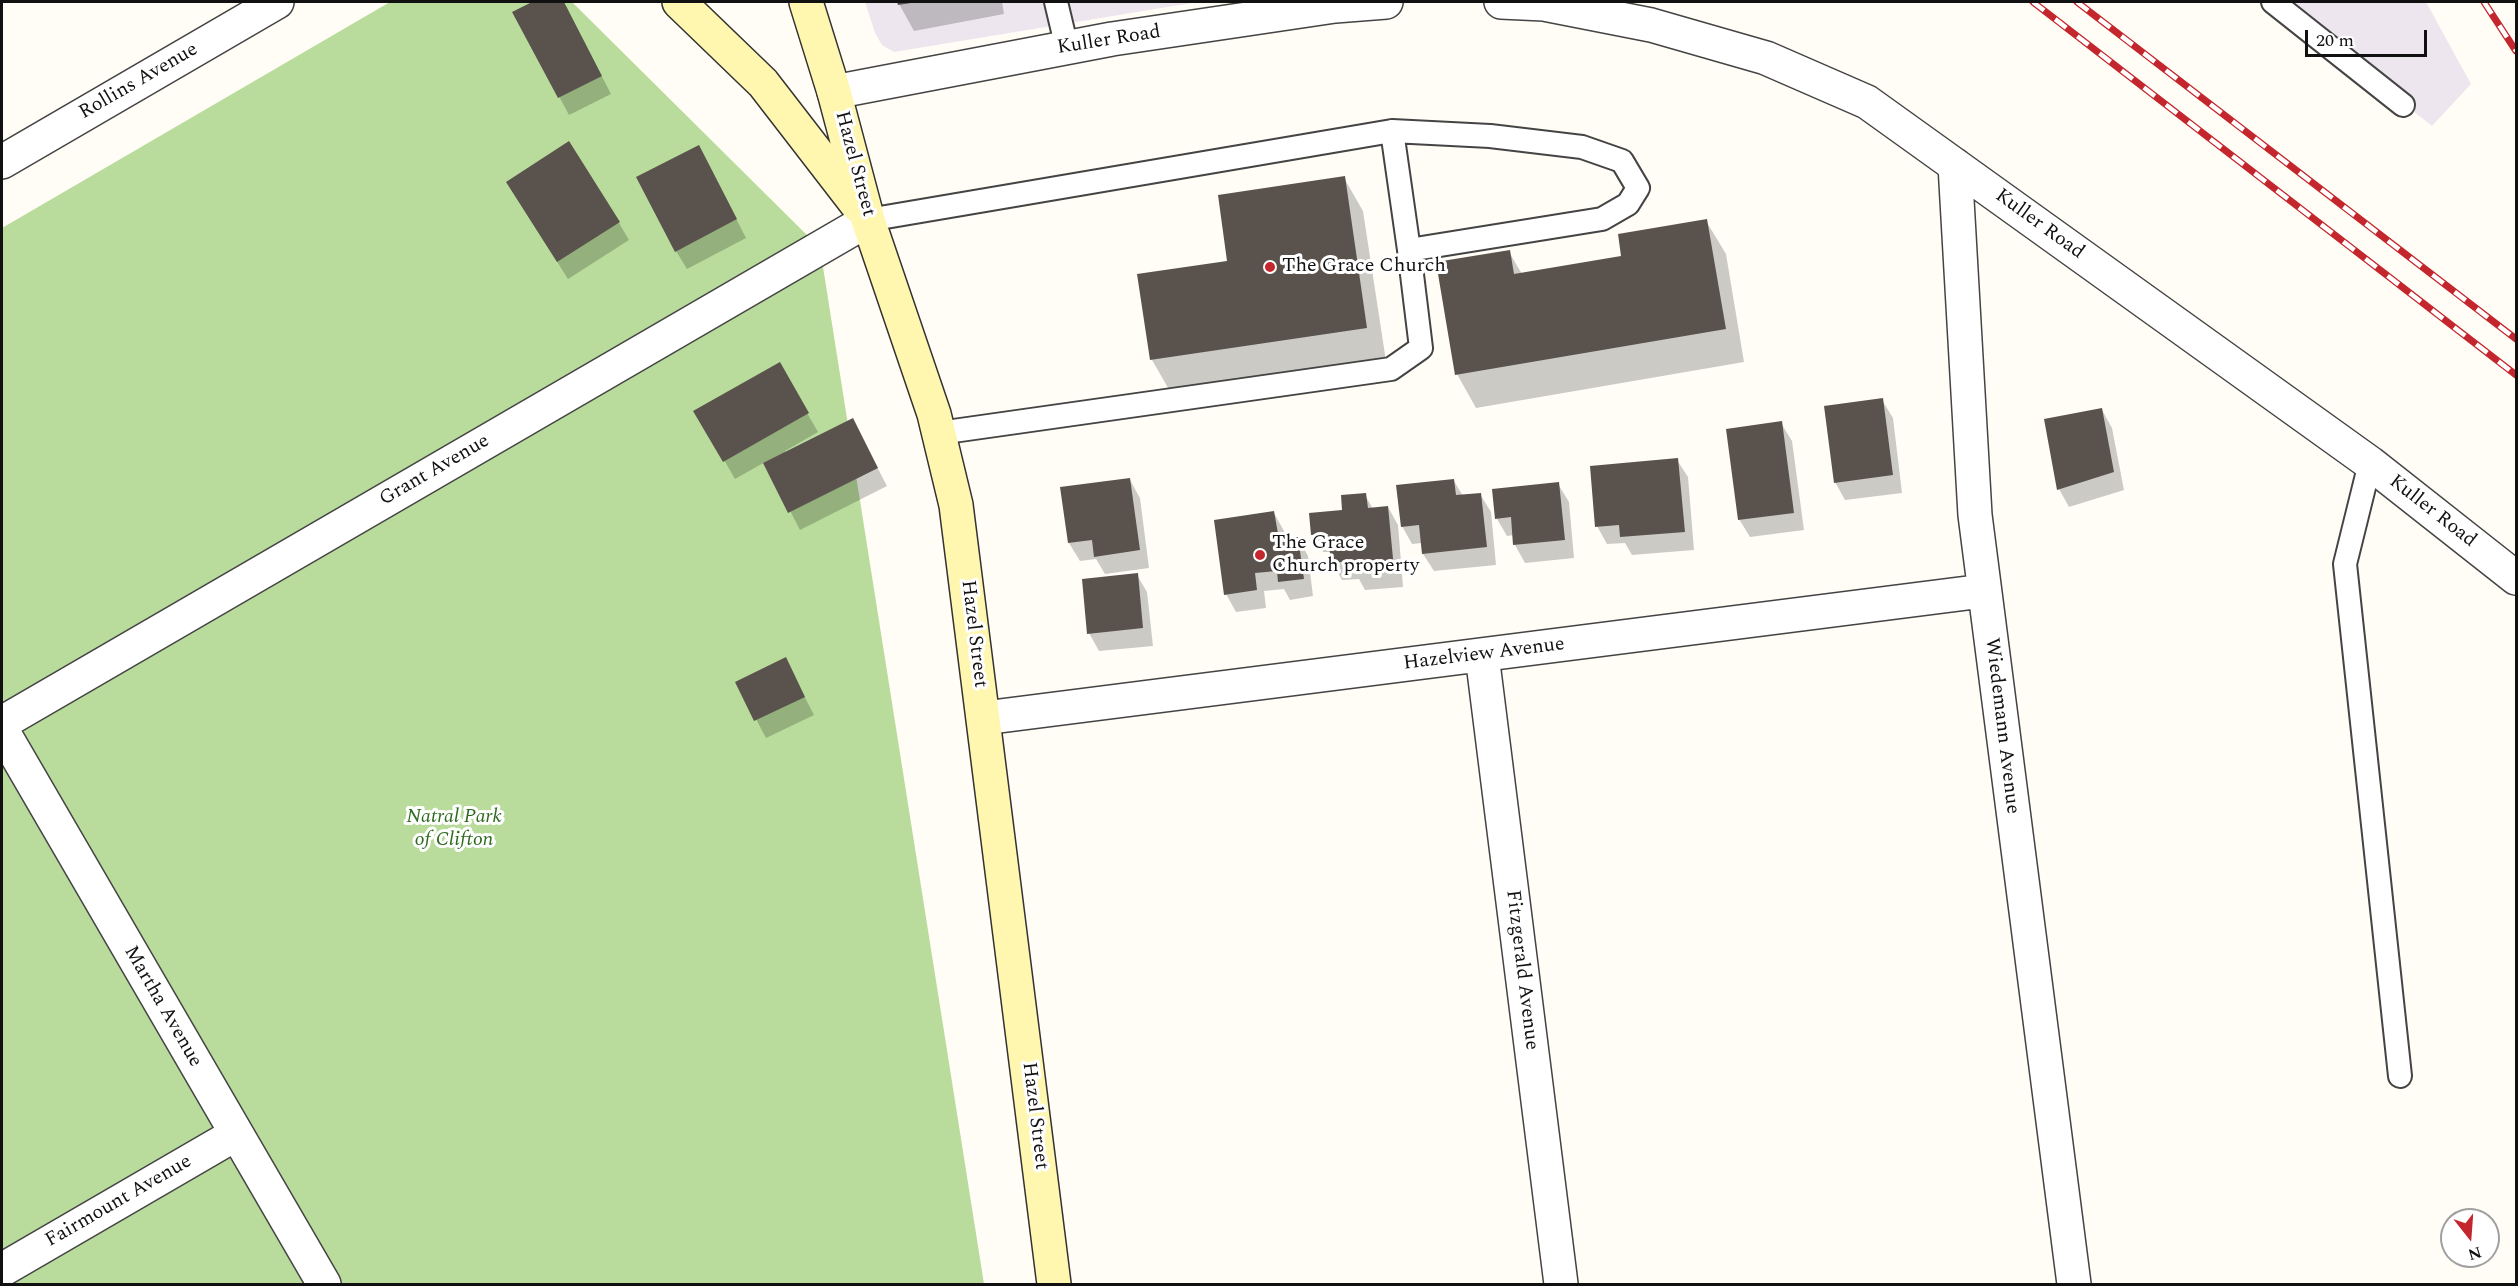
<!DOCTYPE html>
<html>
<head>
<meta charset="utf-8">
<style>
	body { margin:0 }
	#map { position:relative; width:2518px; height:1286px; overflow:hidden; background:#fffdf5; font-family:Spectral,serif }
	canvas { display:block }
	.frame { position:absolute; inset:0; border:3px solid #111; pointer-events:none }
	.north { position:absolute; left:2440px; top:1208px; width:60px; height:60px; box-sizing:border-box; background:#fff; border:2px solid #a0a0a0; border-radius:50%; rotate:163deg; font-size:16px; font-weight:700; line-height:24px; text-align:center; color:#111 }
	.north::after { content:''; display:block; margin:auto; width:21px; height:27px; background:#c4262e; clip-path:polygon(50% 0,100% 100%,50% 72%,0 100%) }
	.scale { position:absolute; left:2305px; top:30px; width:122px; height:27px; box-sizing:border-box; border:3px solid #111; border-top:0; padding-left:8px; font-size:18px; line-height:21px; white-space:nowrap; color:#111; -webkit-text-stroke:4px #fff; paint-order:stroke }
</style>
</head>
<body>
<div id="map">
<canvas width="2518" height="1286"></canvas>
<div class="frame"></div>
<div class="north">N</div>
<div class="scale">20 m</div>
</div>
<script>
const c = document.querySelector('canvas').getContext('2d');
c.lineJoin = 'round';
function fill(path, color) { c.fillStyle = color; c.fill(path, 'evenodd'); }
const shape = rows => new Path2D(rows.map(r => 'M' + r).join(''));
function trace(path, color, width, dash) { c.strokeStyle = color; c.lineWidth = width; c.lineCap = dash ? 'butt' : 'round'; c.setLineDash(dash || []); c.stroke(path); }
function label(font, color, halo, rows, align = 'center') {
  c.font = font + ' Spectral,serif'; c.lineWidth = 6; c.setLineDash([]); c.textBaseline = 'middle'; c.strokeStyle = halo; c.fillStyle = color; for (const [text, x, y, turn = 0] of rows) {
    c.save(); c.translate(x, y); c.rotate((+turn || 0) * Math.PI / 180); c.textAlign = isNaN(turn) ? turn : align; if (halo) c.strokeText(text, 0, 0); c.fillText(text, 0, 0); c.restore();
  }
}
fill(shape([
	[865,2,1198,2,894,52,882,45,875,33],
	[2274,2,2426,2,2471,84,2432,126]
]), '#eee6ef');
fill(shape([
	[390,2,572,2,820,248,984,1284,2,1284,2,228]
]), '#b9dc9c');
fill(shape([
	[536,2,563,2,611,94,569,115,514,12],
	[898,2,1002,2,1004,14,914,31],
	[708,164,746,238,687,269,676,251],
	[1344,178,1363,211,1386,361,1171,393,1152,360,1229,262],
	[518,200,619,223,629,240,568,279],
	[1706,221,1726,254,1744,362,1476,408,1457,374,1509,252,1522,274,1623,257],
	[779,364,818,432,785,451,786,453,862,438,887,486,800,530,765,462,735,479,696,411],
	[1882,400,1893,418,1902,493,1845,500,1835,482],
	[2102,410,2112,428,2124,490,2069,507,2059,489],
	[1781,423,1792,441,1804,530,1750,537,1739,519],
	[1677,460,1688,477,1694,550,1632,555,1625,543,1607,544,1597,526],
	[1130,480,1140,498,1149,568,1105,574,1096,559,1080,561,1069,543],
	[1454,481,1463,496,1480,494,1491,512,1496,565,1434,571,1423,554,1422,543,1412,544,1402,526],
	[1558,484,1569,502,1574,558,1525,563,1515,545,1514,535,1507,536,1497,519],
	[1365,495,1373,509,1388,507,1398,525,1403,587,1365,590,1359,579,1342,580,1332,562,1331,552,1323,552,1313,534],
	[1274,513,1284,531,1285,540,1298,538,1308,556,1313,596,1290,600,1284,589,1264,591,1266,608,1236,612,1226,594],
	[1137,575,1147,592,1153,646,1099,651,1089,633],
	[785,659,814,715,766,738,737,683]
]), '#0003');
fill(shape([
	[532,2,564,2,602,76,558,98,512,12],
	[897,2,911,2,911,3,898,5],
	[569,141,620,222,557,262,506,182],
	[699,145,737,219,675,252,636,177],
	[1345,176,1367,328,1150,360,1137,274,1227,261,1218,195],
	[1707,219,1726,329,1455,375,1436,262,1510,250,1514,274,1621,256,1618,234],
	[780,362,809,413,723,462,693,411],
	[1883,398,1893,475,1834,483,1824,406],
	[2102,408,2114,472,2057,490,2044,419],
	[853,418,878,468,788,513,763,463],
	[1782,421,1794,513,1738,520,1726,429],
	[1678,458,1685,532,1620,537,1619,525,1595,527,1590,466],
	[1130,478,1140,550,1094,557,1092,540,1068,543,1060,487],
	[1454,479,1456,495,1481,493,1487,547,1422,554,1419,525,1401,527,1396,485],
	[1559,482,1565,540,1513,545,1511,517,1495,519,1492,489],
	[1366,493,1368,508,1388,506,1394,569,1354,573,1352,561,1331,563,1328,534,1311,535,1309,513,1342,510,1341,495],
	[1274,511,1279,539,1298,537,1304,579,1278,582,1277,571,1255,573,1257,590,1224,595,1214,520],
	[1138,573,1143,628,1087,634,1082,579],
	[786,657,805,697,754,721,735,682]
]), '#5a524d');
const lane = shape([
	[1056,2,1067,48],
	[2273,2,2403,105],
	[1392,131,1409,250],
	[868,220,1392,131,1490,136,1582,147,1622,161,1638,188,1628,204,1602,219,1409,250,1421,348,1391,369,939,433],
	[2370,463,2345,564,2400,1076]
]);
const street = shape([
	[1501,2,1544,4,1651,25,1766,58,1867,102,2370,463,2516,578],
	[834,92,1112,39,1335,6,1386,2],
	[2,162,277,2],
	[1955,165,1975,515,2074,1284],
	[1482,655,1561,1284],
	[984,718,1983,591],
	[2,723,868,220],
	[2,730,324,1284],
	[2,1270,236,1134]
]);
const secondary = shape([
	[679,2,763,83,858,206],
	[806,2,834,92,868,220,934,414,956,505,1054,1284]
]);
trace(lane, '#444', 26);
trace(street, '#444', 36);
trace(secondary, '#333', 36);
trace(lane, '#fff', 22);
trace(street, '#fff', 33);
trace(secondary, '#fff6b0', 33);
const rail = shape([
	[2033,2,2516,375],
	[2077,2,2516,339],
	[2484,2,2516,51]
]);
trace(rail, '#c4262e', 7);
trace(rail, '#fff', 4.5, [14]);
for (const [x, y, r, color] of [
	[1270,267,6,"#c4262e"],
	[1260,555,6,"#c4262e"]
]) { const dot = new Path2D(); dot.arc(x, y, r, 0, 2 * Math.PI); c.fillStyle = color; c.fill(dot); trace(dot, '#fff', 2); }
label('20px', '#111', '#fff', [
	["Kuller Road",1109,41,-9],
	["Rollins Avenue",139,82,-30],
	["Hazel Street",854,164,75],
	["Kuller Road",2039,225,36],
	["Grant Avenue",435,471,-30],
	["Kuller Road",2432,512,38],
	["Hazel Street",973,634,83],
	["Hazelview Avenue",1484,655,-7],
	["Wiedemann Avenue",2001,726,83],
	["Fitzgerald Avenue",1521,970,83],
	["Martha Avenue",162,1007,60],
	["Hazel Street",1034,1116,83],
	["Fairmount Avenue",119,1202,-30]
]);
label('20px', '#111', '#fff', [
	["The Grace Church",1282,267],
	["The Grace",1272,544],
	["Church property",1272,567]
], 'left');
label('italic 20px', '#2f6b1f', '#fff', [
	["Natral Park",454,818],
	["of Clifton",454,841]
]);
</script>
</body>
</html>
